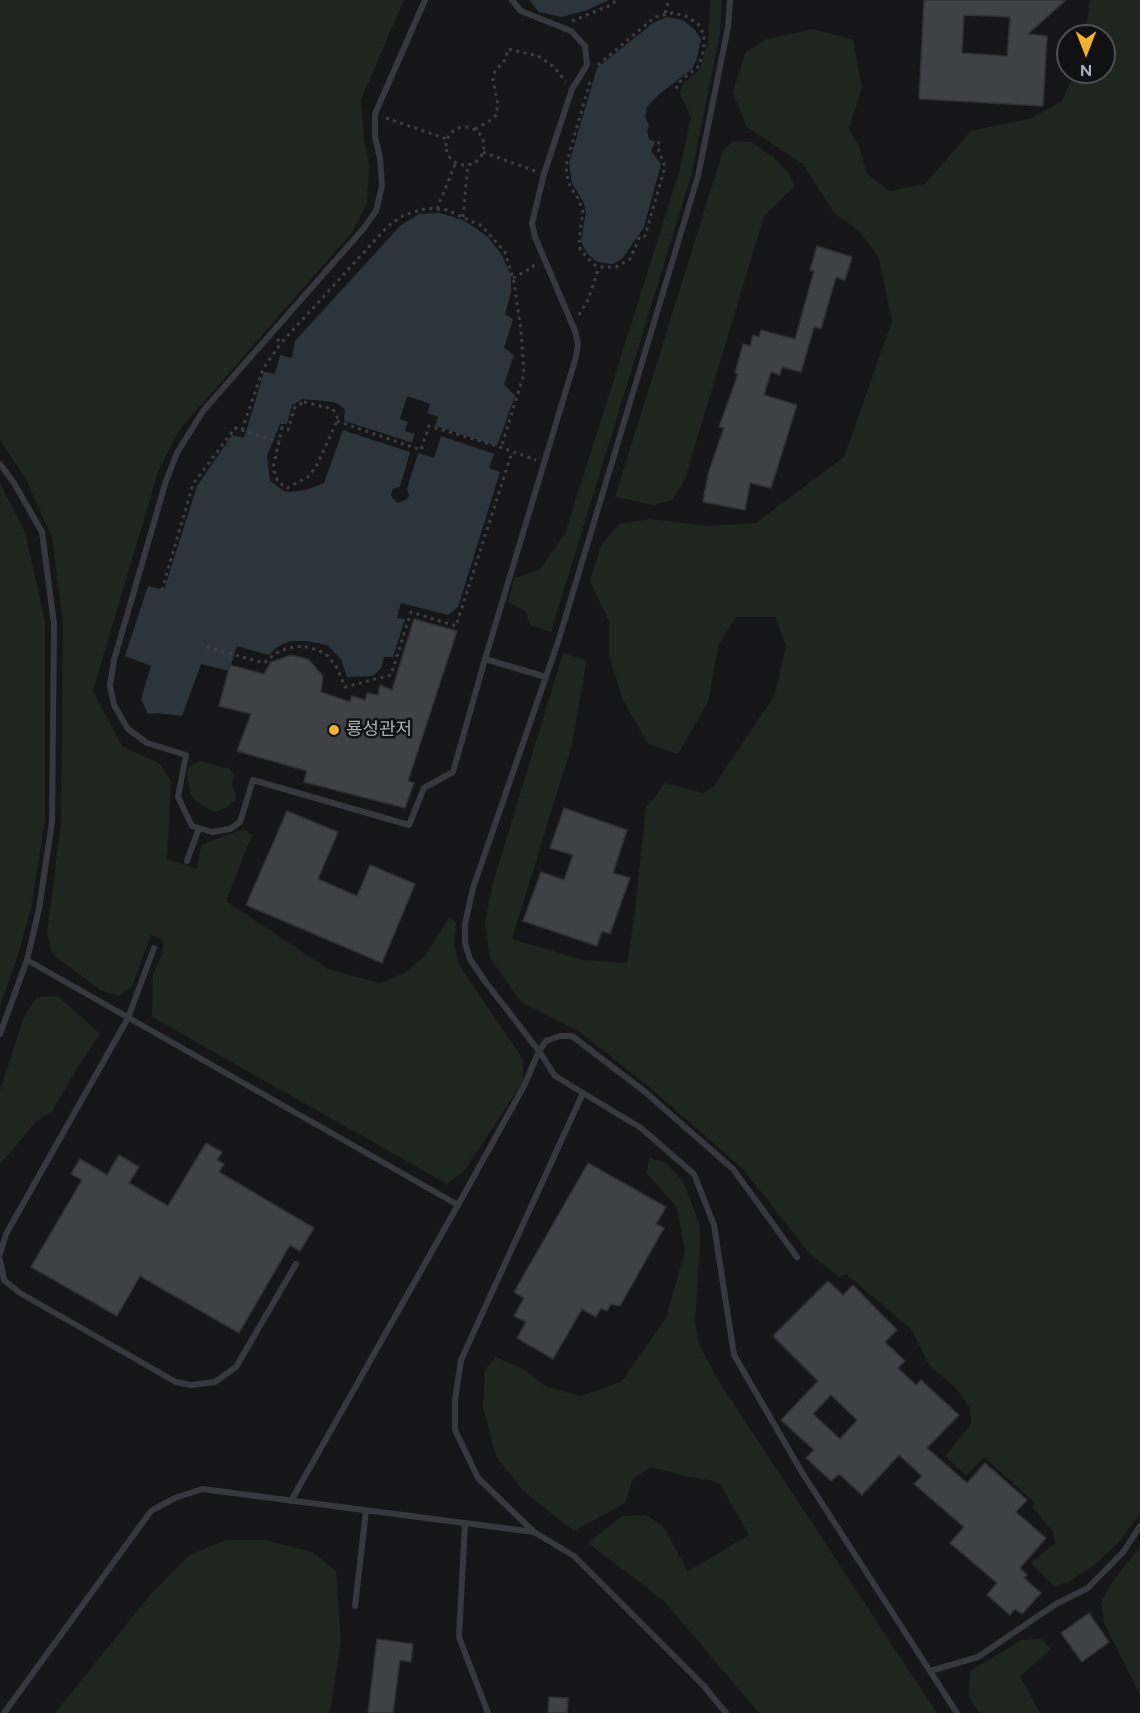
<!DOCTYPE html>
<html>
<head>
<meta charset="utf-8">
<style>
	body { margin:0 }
	#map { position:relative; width:1140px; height:1713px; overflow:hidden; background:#161618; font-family:Figtree,sans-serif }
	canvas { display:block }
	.north { position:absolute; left:1056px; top:24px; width:60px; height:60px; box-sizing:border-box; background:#111113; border:2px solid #4d4f55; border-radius:50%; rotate:180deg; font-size:16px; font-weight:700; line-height:24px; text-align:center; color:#a8adb8 }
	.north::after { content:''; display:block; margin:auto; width:21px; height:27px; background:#f2b134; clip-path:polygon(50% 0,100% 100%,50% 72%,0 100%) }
</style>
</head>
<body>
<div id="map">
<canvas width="1140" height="1713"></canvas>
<div class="north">N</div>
</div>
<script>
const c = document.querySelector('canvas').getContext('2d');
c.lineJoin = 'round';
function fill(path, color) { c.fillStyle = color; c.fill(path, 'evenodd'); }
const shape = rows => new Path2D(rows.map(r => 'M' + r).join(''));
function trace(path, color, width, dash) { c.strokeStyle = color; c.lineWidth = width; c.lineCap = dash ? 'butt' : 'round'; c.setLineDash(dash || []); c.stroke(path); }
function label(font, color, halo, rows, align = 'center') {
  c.font = font + ' Figtree,"Noto Sans KR",sans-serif'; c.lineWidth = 5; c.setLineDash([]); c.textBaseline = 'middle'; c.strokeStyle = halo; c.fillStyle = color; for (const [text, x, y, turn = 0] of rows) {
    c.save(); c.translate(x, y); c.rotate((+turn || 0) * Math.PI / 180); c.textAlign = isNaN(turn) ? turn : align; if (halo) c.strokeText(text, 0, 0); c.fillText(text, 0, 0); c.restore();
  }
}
fill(shape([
	[0,0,404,0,361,100,364,139,369,165,367,203,353,231,180,429,158,472,93,691,122,746,159,763,171,781,167,859,197,869,201,845,244,829,252,835,226,901,328,969,380,983,406,972,425,956,449,918,456,922,454,942,459,965,523,1059,523,1082,464,1171,447,1184,152,1017,153,974,162,955,164,941,151,935,132,986,119,996,100,990,52,954,47,933,61,822,63,624,52,538,27,481,0,440],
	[710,0,722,0,720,33,691,176,551,632,530,625,526,612,508,602,514,578,539,570,565,534,680,169,691,117,680,94,682,85,700,69,708,43],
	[1090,0,1140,0,1140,1514,1118,1543,1096,1564,1069,1582,1054,1586,1031,1563,1055,1543,1053,1532,1033,1508,1035,1503,984,1457,966,1476,945,1456,971,1424,970,1408,956,1388,929,1365,911,1329,846,1274,839,1277,810,1254,743,1169,648,1086,580,1032,521,1002,490,958,485,924,492,886,563,653,586,660,583,682,572,744,512,939,583,960,627,963,634,919,646,808,665,783,703,793,714,786,775,695,786,645,775,617,736,617,719,644,708,702,678,754,648,744,622,698,609,655,609,621,590,581,601,545,619,524,650,519,707,526,756,523,844,457,892,321,879,258,859,231,834,213,803,164,747,127,733,93,745,53,767,39,813,29,853,40,862,87,849,129,859,147,867,174,890,191,925,184,971,131,1031,118,1062,101,1075,72,1104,72,1104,36,1085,36],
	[733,141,751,142,773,157,790,174,794,187,764,216,684,482,672,500,654,505,615,497,723,151],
	[0,483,25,532,45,621,45,820,31,908,18,955,0,1006],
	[200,761,230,769,234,776,232,786,236,794,235,800,226,808,215,812,205,807,197,802,190,793,187,773,189,767],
	[58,996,100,1034,78,1067,52,1111,36,1122,0,1164,0,1091,23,1019,37,997],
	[649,1157,667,1164,683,1181,699,1223,700,1242,695,1321,699,1344,718,1380,937,1713,759,1713,663,1600,588,1543,622,1516,646,1515,663,1526,688,1571,749,1535,720,1484,710,1480,689,1477,650,1467,633,1479,625,1503,574,1531,523,1491,496,1456,483,1407,485,1370,496,1357,521,1368,547,1387,581,1396,621,1382,666,1318,685,1251,677,1207,647,1174],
	[226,1540,266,1540,312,1552,336,1571,341,1640,330,1713,55,1713,151,1594,189,1555],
	[1140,1546,1140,1695,1104,1623,1101,1603,1108,1588],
	[1041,1639,1051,1649,1020,1676,1040,1713,980,1713,969,1697,970,1671,1022,1640]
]), '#1e261f');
fill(shape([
	[529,0,609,0,587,10,562,17,539,12],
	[667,17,683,20,695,30,701,39,697,58,692,69,657,96,647,107,645,117,649,125,647,131,649,139,655,142,651,151,661,164,644,227,622,259,613,264,597,262,587,253,581,242,586,212,583,201,572,183,569,163,597,68,653,23],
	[440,213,463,220,487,236,502,255,511,276,511,292,505,314,513,319,504,348,514,355,504,384,515,396,489,468,500,472,458,607,448,615,401,603,397,618,405,619,393,657,384,657,381,668,373,676,347,677,341,659,327,645,306,641,290,641,277,647,269,655,237,646,229,671,201,664,182,716,157,713,148,714,141,699,151,666,125,656,148,586,164,590,197,486,232,435,244,438,264,372,275,374,280,355,292,358,295,341,401,225,419,214],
	[408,397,430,404,427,413,438,417,435,426,496,446,494,453,441,436,434,457,418,453,407,488,406,500,394,500,391,495,393,489,400,487,411,452,343,430,324,483,306,490,289,492,284,491,270,481,267,456,280,424,287,424,292,405,303,399,334,402,345,409,344,421,412,443,415,434,406,431,409,421,400,418]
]), '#2c353c');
fill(shape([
	[407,396,430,404,427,413,438,417,435,426,497,446,494,454,441,436,434,458,418,453,407,488,409,496,406,500,397,503,391,495,393,489,400,487,410,452,343,430,343,428,413,450,402,488,395,491,394,494,398,500,406,495,404,488,416,451,419,450,432,454,439,433,492,450,493,448,433,428,432,426,434,419,424,414,426,406,409,400,404,417,411,420,409,429,418,433,413,446,344,424,344,421,412,443,415,434,405,431,408,422,400,419]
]), '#161618');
const building = shape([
	[924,0,1066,0,1028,34,1047,36,1043,106,919,99,924,0],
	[964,15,1010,17,1007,56,962,53,964,15],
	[817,246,852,257,845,280,836,277,821,329,814,327,801,372,782,367,780,375,771,372,764,395,797,405,771,488,750,483,745,510,703,502,708,474,724,428,719,427,738,374,735,373,743,344,750,346,753,335,759,337,761,330,795,339,814,271,810,270,817,246],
	[414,619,457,631,408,781,414,783,405,808,304,782,307,771,237,751,251,714,219,706,230,665,264,674,271,662,291,655,308,659,323,676,321,692,350,702,352,696,365,700,367,693,378,695,380,685,392,690,414,619],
	[564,808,627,830,613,873,630,878,610,934,602,931,597,946,523,921,541,872,564,880,573,855,550,848,564,808],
	[287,811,338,832,318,879,357,896,370,865,415,884,382,963,246,905,287,811],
	[206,1143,222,1152,217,1160,224,1164,219,1172,314,1228,300,1251,290,1245,239,1333,140,1276,117,1316,31,1267,82,1180,71,1174,80,1159,107,1175,119,1155,139,1167,129,1183,168,1206,206,1143],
	[588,1163,666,1207,656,1224,664,1228,620,1306,611,1304,607,1311,601,1308,596,1317,582,1309,553,1359,517,1338,526,1322,514,1316,524,1298,514,1292,588,1163],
	[828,1281,843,1295,853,1285,897,1330,885,1342,905,1361,898,1368,916,1385,921,1380,959,1415,927,1448,967,1483,985,1463,1027,1500,1016,1512,1046,1538,1020,1568,1027,1575,1024,1578,1041,1593,1022,1614,1015,1609,1010,1615,987,1595,997,1583,950,1543,964,1527,914,1484,922,1476,899,1455,862,1495,839,1474,831,1481,806,1458,814,1450,781,1420,818,1381,773,1336,828,1281],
	[831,1395,857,1420,840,1439,813,1414,831,1395],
	[1089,1613,1109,1642,1082,1662,1061,1633,1089,1613],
	[377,1639,413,1644,411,1662,400,1660,393,1713,368,1713,377,1639],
	[549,1697,568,1698,567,1713,548,1713,549,1697]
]);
fill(building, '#404145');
trace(building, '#303034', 1.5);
trace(shape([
	[665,13,669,0],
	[572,21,611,5,616,0],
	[598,65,655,17,672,13,686,16,698,24,704,35,704,49,699,66,678,83,675,93],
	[590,82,566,165,567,176,571,188,578,198,583,212,579,239,580,249,593,264,599,267,616,267,630,259,640,236,645,236,665,167,658,148,659,140],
	[386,118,447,139],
	'446 146a19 19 0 1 1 38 0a19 19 0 1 1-38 0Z',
	[475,129,488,122,496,115,498,105,493,80,495,71,505,60,508,49,538,56,554,67,566,82],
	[483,152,535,171],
	[437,209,456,162],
	[463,217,468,165],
	[513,278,533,267,534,264],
	[579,315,588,300,599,267],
	[277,339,281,343,388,226,404,215,428,208,447,210,482,226,505,252,514,282,521,330,524,374,501,448],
	[304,402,333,409,338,419,317,465,308,477,287,488,278,482,273,468,282,428,288,430,295,407,304,402],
	[337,421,421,450,429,426,497,446,536,460],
	[242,430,263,369,281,343],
	[162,590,193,484,235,428,279,442],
	[207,647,264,663,276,653,288,648,303,646,318,650,328,656,337,668,345,687,391,675,411,612,456,626,512,452]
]), '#3d3f44', 3, [3, 4.5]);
trace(shape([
	[425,0,375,114,375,137,380,158,382,186,376,211,364,228,203,411,177,453,166,481,114,660,110,685,114,705,128,729,147,743,186,755,178,797,192,826,212,832,230,829,240,822,253,780,409,825,424,788,453,772,485,659,546,677],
	[730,0,728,27,698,176,558,642,473,888,465,924,465,943,470,959,484,980,539,1051,555,1076,641,1128,694,1174,714,1225,734,1355,803,1474,957,1713],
	[0,464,14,483,42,532,54,624,52,822,39,909,27,960,0,1034],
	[485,659,576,357,578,344,575,331,535,237,532,223,544,174,572,89,587,65,585,46,571,31,521,11,512,0],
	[187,861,199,828],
	[27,960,458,1205],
	[0,1254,6,1234,128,1018,154,948],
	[0,1260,4,1280,20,1293,176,1382,191,1385,215,1382,236,1367,296,1264],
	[291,1501,458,1205,524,1086,539,1051,546,1041,560,1036,572,1036,644,1091,733,1169,797,1257],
	[465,1523,459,1637,488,1713],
	[533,1531,478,1478,455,1430,455,1400,461,1360,583,1093],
	[355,1606,366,1511],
	[930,1671,978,1657,1056,1604,1088,1588,1124,1551,1140,1526],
	[4,1713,151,1511,175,1498,202,1489,534,1532,574,1556,703,1685,726,1713]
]), '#37383d', 6);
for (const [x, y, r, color] of [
	[334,730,6,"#f2b134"]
]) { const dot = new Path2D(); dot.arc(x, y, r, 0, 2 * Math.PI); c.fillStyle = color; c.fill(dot); trace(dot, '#111113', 2); }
label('18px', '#a8adb8', '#111113', [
	["룡성관저",346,730]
], 'left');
</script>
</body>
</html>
